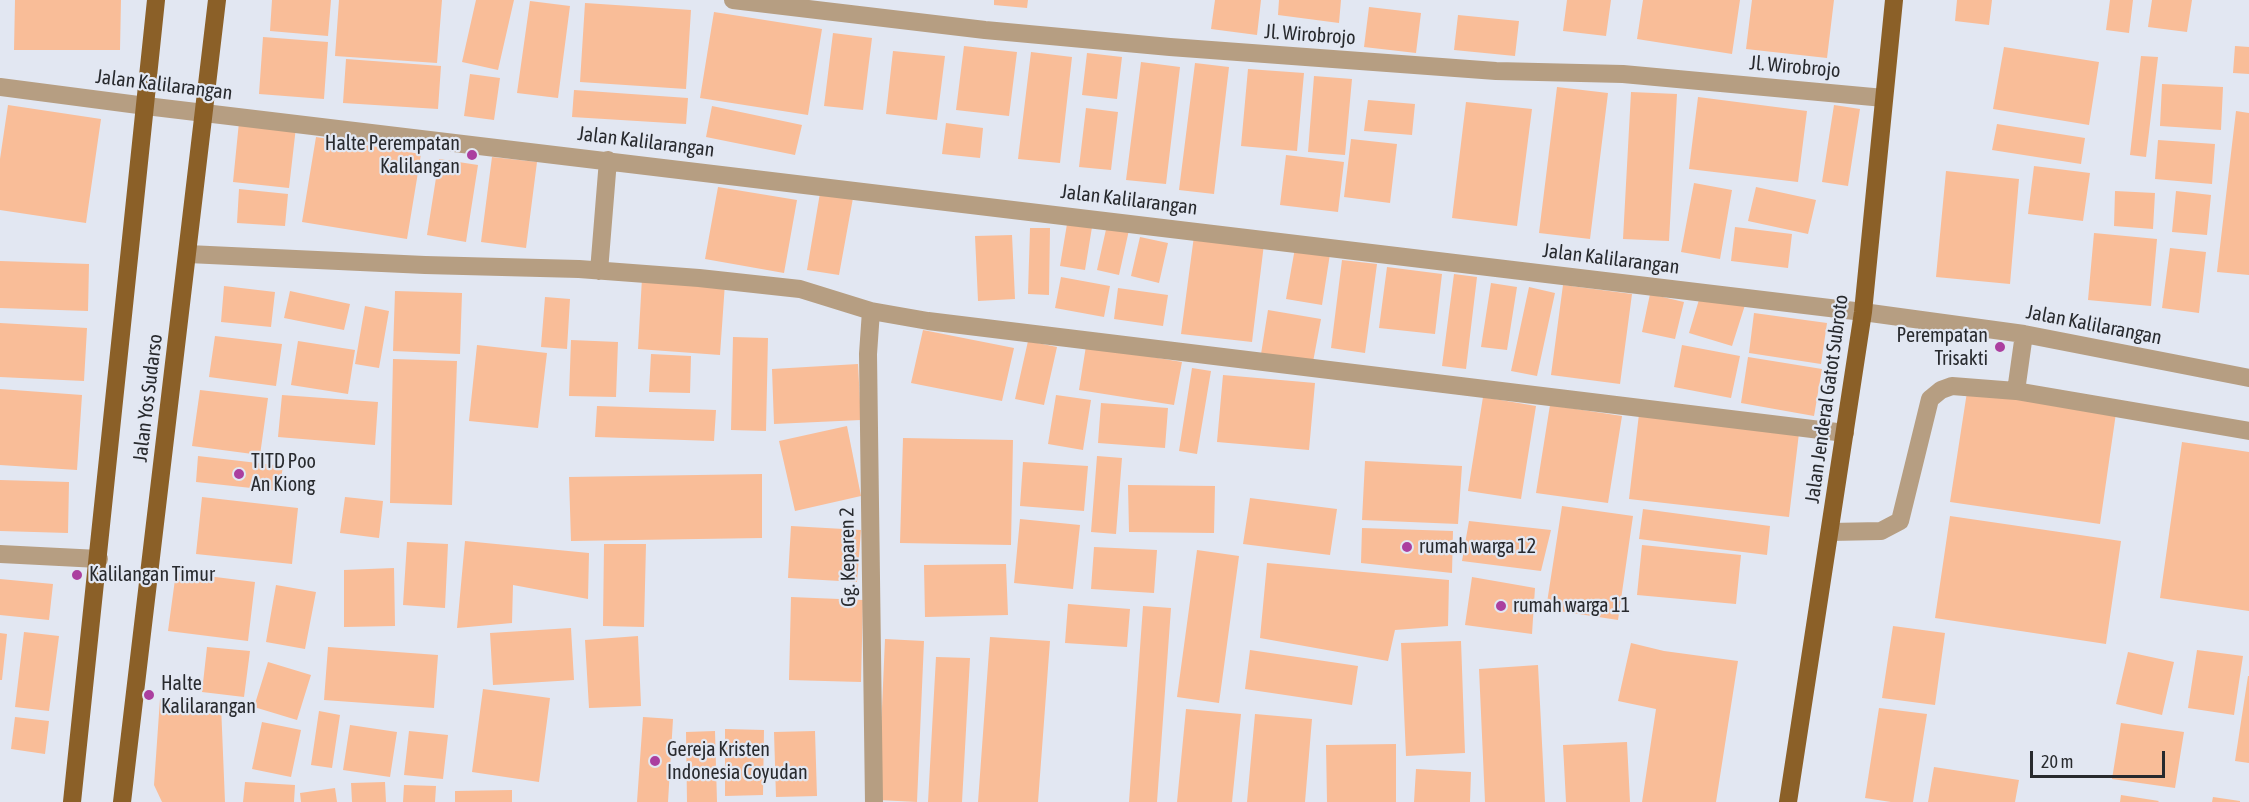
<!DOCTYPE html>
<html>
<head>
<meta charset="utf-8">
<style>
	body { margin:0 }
	#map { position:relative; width:2249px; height:802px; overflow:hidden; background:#e2e7f2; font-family:"Asap Condensed",sans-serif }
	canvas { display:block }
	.scale { position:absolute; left:2030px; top:751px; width:135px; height:27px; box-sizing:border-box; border:3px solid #282a2e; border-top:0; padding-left:8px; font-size:18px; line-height:21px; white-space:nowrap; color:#282a2e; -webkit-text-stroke:4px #e2e7f2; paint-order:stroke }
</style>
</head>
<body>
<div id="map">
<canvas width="2249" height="802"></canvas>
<div class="scale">20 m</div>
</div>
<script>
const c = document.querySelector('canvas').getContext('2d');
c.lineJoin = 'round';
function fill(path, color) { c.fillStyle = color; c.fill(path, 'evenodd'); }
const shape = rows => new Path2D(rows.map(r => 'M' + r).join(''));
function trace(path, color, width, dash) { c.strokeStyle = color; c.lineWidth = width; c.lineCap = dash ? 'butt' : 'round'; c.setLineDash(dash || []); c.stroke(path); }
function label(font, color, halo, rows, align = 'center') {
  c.font = font + ' "Asap Condensed",sans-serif'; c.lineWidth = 4.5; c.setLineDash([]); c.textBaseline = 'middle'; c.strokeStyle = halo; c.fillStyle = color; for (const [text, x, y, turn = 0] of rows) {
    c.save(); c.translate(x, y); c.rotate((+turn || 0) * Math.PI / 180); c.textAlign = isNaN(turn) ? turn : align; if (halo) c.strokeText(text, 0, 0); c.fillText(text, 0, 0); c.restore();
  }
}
fill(shape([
	[15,0,121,0,120,50,14,50],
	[272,0,331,0,328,36,270,31],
	[339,0,442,0,437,63,335,56],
	[476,0,514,0,498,70,462,62],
	[994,0,1028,0,1027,8,994,5],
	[1215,0,1261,0,1257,35,1211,29],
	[1279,0,1341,0,1339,23,1278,15],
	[1567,0,1611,0,1606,36,1563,31],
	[1643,0,1740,0,1732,54,1637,39],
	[1752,0,1834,0,1827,58,1746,49],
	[1957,0,1992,0,1989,25,1955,21],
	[2110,0,2133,0,2129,33,2106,30],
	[2152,0,2192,0,2187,32,2148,27],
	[530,1,570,6,558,98,517,93],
	[585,3,691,10,686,89,580,82],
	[1369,7,1421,13,1416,53,1364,47],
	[714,12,822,29,808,115,700,98],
	[1458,15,1519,21,1515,56,1454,50],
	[833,33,872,38,863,110,824,106],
	[263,37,328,42,324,99,259,94],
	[964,46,1017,52,1009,116,956,110],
	[2235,46,2249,47,2249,74,2233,73],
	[2004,47,2099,62,2089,125,1993,109],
	[893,51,945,56,937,120,886,114],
	[1031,52,1072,57,1060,163,1018,159],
	[1087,53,1122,57,1117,99,1082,95],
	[2141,56,2158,57,2146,157,2130,155],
	[346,59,441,66,438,109,343,103],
	[1141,62,1180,67,1166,184,1126,180],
	[1195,63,1229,67,1214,194,1179,190],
	[1248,69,1304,73,1297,151,1241,146],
	[470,74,500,78,494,120,464,116],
	[1314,76,1352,79,1345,155,1308,152],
	[2162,84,2223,87,2221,130,2160,126],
	[1557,87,1608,93,1590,239,1539,233],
	[574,90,688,98,686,124,572,117],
	[1631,92,1677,94,1669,241,1623,239],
	[1698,97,1807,111,1798,182,1689,169],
	[1368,100,1415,104,1412,135,1364,131],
	[1466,102,1532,109,1517,226,1452,218],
	[8,105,101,119,86,223,0,210,0,159],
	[1834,105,1860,109,1848,186,1822,182],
	[712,106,802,125,795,155,706,137],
	[1086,108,1118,112,1111,170,1079,167],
	[2236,111,2249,113,2249,275,2217,272],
	[239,122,296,127,289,188,233,182],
	[946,123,983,128,980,158,942,154],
	[1997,124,2085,138,2081,164,1992,150],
	[316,137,421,154,407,239,302,222],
	[1351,139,1397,144,1390,203,1344,197],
	[2158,140,2215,144,2212,184,2155,179],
	[1286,155,1344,162,1338,212,1280,205],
	[492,157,537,162,526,248,481,242],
	[439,159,478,165,466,242,427,235],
	[2034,166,2090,173,2083,221,2028,214],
	[1946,171,2019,179,2010,284,1936,277],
	[1694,183,1732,190,1720,259,1681,252],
	[718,187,797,200,784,273,705,259],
	[1756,187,1816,200,1808,234,1748,221],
	[239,189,288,194,285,226,237,223],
	[2115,191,2155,193,2153,229,2114,226],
	[2176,191,2211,195,2207,235,2172,232],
	[820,193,853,198,839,275,807,270],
	[1068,218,1093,221,1085,270,1060,266],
	[1107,225,1129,230,1119,275,1097,270],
	[1735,227,1792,234,1788,268,1731,261],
	[1030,228,1050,228,1049,295,1028,294],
	[2094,233,2157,239,2151,306,2088,300],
	[1012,235,1015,299,978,301,975,236],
	[1194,236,1264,244,1252,342,1181,334],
	[1140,237,1168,243,1159,283,1131,276],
	[1295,248,1330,254,1322,305,1286,299],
	[2170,248,2206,252,2199,313,2162,308],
	[1342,260,1377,264,1365,353,1331,348],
	[0,261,89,264,88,311,0,308],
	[1387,267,1442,274,1435,334,1379,328],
	[1454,274,1477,277,1466,369,1442,366],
	[1061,277,1110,286,1104,317,1055,308],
	[642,278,725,283,720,355,638,349],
	[1491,283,1517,287,1507,350,1481,347],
	[1563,285,1632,294,1620,384,1551,375],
	[224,286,275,292,271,327,221,322],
	[1529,287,1555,293,1537,376,1511,371],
	[1118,288,1168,295,1163,326,1114,319],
	[290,291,350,304,344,330,284,318],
	[395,291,462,293,460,354,393,351],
	[1701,293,1745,305,1732,346,1689,333],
	[1650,294,1684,302,1675,339,1642,332],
	[545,297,570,299,567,349,541,347],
	[365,306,389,311,379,368,355,364],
	[1268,310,1321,319,1313,362,1261,354],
	[1754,313,1827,323,1821,364,1749,353],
	[0,323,87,328,84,381,0,377],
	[923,330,1014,348,1002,401,911,383],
	[215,336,282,344,276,386,209,377],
	[733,337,768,338,766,431,731,430],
	[571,340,618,342,616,397,569,396],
	[298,341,355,350,348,394,291,385],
	[1028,341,1057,347,1044,405,1015,399],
	[477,345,547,353,538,428,469,421],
	[1682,345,1740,356,1731,398,1674,387],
	[1086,346,1182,362,1174,405,1079,390],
	[651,354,691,356,690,393,649,392],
	[1748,357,1822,369,1814,416,1741,403],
	[393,359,457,361,452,505,390,503],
	[858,364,861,420,774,424,772,369],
	[1192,368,1211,371,1197,454,1179,451],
	[1223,375,1315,383,1309,450,1217,442],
	[0,389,82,395,77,470,0,465],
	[200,390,268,398,260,455,192,446],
	[1967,392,2116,413,2100,524,1950,502],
	[282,395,378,402,375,445,278,437],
	[1056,395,1091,400,1083,450,1048,444],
	[1483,397,1536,406,1521,499,1468,491],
	[1101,403,1168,408,1165,448,1098,443],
	[1550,405,1622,416,1608,503,1536,493],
	[597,406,716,410,714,441,595,437],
	[1639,414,1799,433,1789,517,1629,499],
	[847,426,861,496,795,511,779,441],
	[903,438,1013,440,1011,545,900,543],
	[2182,442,2249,452,2249,611,2160,598],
	[198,456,283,466,279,491,196,482],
	[1097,456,1122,458,1116,534,1091,532],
	[1365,461,1462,466,1458,524,1362,520],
	[1023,462,1088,466,1084,511,1020,506],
	[762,474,762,538,571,541,569,477],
	[0,480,69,482,68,533,0,531],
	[1128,485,1215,486,1214,533,1129,532],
	[202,497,298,508,292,564,196,554],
	[345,497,383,501,379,538,340,533],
	[1250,498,1337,509,1330,555,1243,544],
	[1562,506,1633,516,1618,620,1546,609],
	[1643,509,1770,526,1767,555,1639,539],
	[1950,516,2121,541,2106,644,1935,618],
	[1020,519,1080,525,1073,589,1014,583],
	[1469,521,1551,530,1541,571,1462,561],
	[791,526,861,530,857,582,788,578],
	[1362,528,1453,531,1452,573,1361,563],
	[465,541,589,553,588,599,513,585,512,623,457,628],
	[407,542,448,544,445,608,403,605],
	[604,544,646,544,644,627,603,626],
	[1642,545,1741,555,1736,604,1637,595],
	[1094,547,1157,550,1154,593,1091,589],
	[1197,550,1239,556,1219,703,1177,697],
	[1267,563,1449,580,1448,626,1395,630,1388,661,1260,638],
	[1006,564,1008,615,925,617,924,565],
	[394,568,395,626,344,627,344,570],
	[176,572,255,582,248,641,168,631],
	[1472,577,1535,588,1532,634,1465,625],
	[0,579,53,584,49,620,0,615],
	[276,585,316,592,305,649,266,642],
	[791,597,863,600,861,682,789,680],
	[1068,604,1130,609,1127,647,1065,643],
	[1143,606,1171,608,1157,802,1129,802],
	[1893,626,1945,633,1935,705,1882,698],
	[571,628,574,680,493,685,490,633],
	[24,632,59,636,49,711,15,707],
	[0,633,7,634,2,680,0,680],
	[638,636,641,706,589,708,585,640],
	[990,637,1050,641,1038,802,978,802],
	[885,639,924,641,917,802,878,800],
	[1461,641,1465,753,1406,756,1401,643],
	[1631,643,1664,651,1738,661,1716,802,1642,802,1656,709,1618,701],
	[207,647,250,651,244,697,202,692],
	[328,647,438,655,434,708,324,700],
	[1250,650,1358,666,1352,705,1245,689],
	[2197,650,2243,656,2234,715,2188,708],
	[2128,652,2174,662,2162,715,2116,704],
	[936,657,970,658,962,802,928,802],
	[268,662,311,675,297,720,254,707],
	[1538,665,1545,802,1485,802,1479,669],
	[2248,676,2249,676,2249,763,2235,761],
	[483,689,550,698,539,782,472,772],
	[160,699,221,705,225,802,162,802,154,785],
	[1879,708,1927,714,1913,802,1891,802,1865,798],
	[1186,709,1241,714,1232,802,1177,802],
	[319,711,340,715,332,768,311,765],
	[1255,714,1312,719,1305,802,1247,802],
	[15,717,49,721,45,754,11,749],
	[643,717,673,719,668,802,637,802],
	[262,722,301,730,291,777,252,769],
	[2121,723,2184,732,2175,788,2112,779],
	[350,725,397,732,390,777,343,770],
	[725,729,764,730,763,795,725,796],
	[409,731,448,735,443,779,404,775],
	[715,731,717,802,687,802,686,732],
	[815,731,817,796,776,797,774,732],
	[1627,742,1630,802,1566,802,1563,745],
	[1396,744,1396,802,1327,802,1326,745],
	[1934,767,2019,780,2015,802,1928,802],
	[1416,769,1471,772,1470,802,1414,802],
	[245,782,295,785,294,802,243,802],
	[385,782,386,802,352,802,351,783],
	[404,785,436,786,435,802,403,802],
	[335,788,337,802,301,802,300,793],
	[512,790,512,802,455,802,455,791],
	[2121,795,2159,801,2158,802,2120,802],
	[2213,797,2240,801,2240,802,2212,802]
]), '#f9bd98');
trace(shape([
	[733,0,985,30,1170,47,1496,71,1623,74,1884,98],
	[0,87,146,106,1863,312,2024,334,2249,378],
	[188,254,425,265,579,269,699,278,800,289,871,311,928,321,1845,433],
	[599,271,608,160],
	[871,311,868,354,874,802],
	[2016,391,2249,431],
	[1830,532,1881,531,1900,521,1930,399,1941,390,1952,386,2016,391,2024,334],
	[0,554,99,559]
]), '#b69e82', 18);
trace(shape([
	[72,802,156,0],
	[122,802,217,0],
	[1788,802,1863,312,1894,0]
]), '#8b6028', 18);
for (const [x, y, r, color] of [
	[472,155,6,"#ab3f9f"],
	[2000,347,6,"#ab3f9f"],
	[239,474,6,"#ab3f9f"],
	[1407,547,6,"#ab3f9f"],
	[77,575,6,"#ab3f9f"],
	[1501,606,6,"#ab3f9f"],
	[149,695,6,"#ab3f9f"],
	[655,761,6,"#ab3f9f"]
]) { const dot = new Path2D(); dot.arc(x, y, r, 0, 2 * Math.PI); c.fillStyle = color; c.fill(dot); trace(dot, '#e2e7f2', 2); }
label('20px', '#282a2e', '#e2e7f2', [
	["Jl. Wirobrojo",1310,35,4],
	["Jl. Wirobrojo",1795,67,5],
	["Jalan Kalilarangan",164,85,7],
	["Jalan Kalilarangan",646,142,7],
	["Jalan Kalilarangan",1129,200,7],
	["Jalan Kalilarangan",1611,259,7],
	["Jalan Kalilarangan",2094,325,11],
	["Jalan Yos Sudarso",148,398,-83],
	["Jalan Jenderal Gatot Subroto",1827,399,-82],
	["Gg. Keparen 2",848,557,-91]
]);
label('20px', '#282a2e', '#e2e7f2', [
	["Halte Perempatan",460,144,"right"],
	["Kalilangan",460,167,"right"],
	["Perempatan",1988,336,"right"],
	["Trisakti",1988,359,"right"],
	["TITD Poo",251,462],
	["An Kiong",251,485],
	["rumah warga 12",1419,547],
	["Kalilangan Timur",89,575],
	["rumah warga 11",1513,606],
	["Halte",161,684],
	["Kalilarangan",161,707],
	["Gereja Kristen",667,750],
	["Indonesia Coyudan",667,773]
], 'left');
</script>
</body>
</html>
